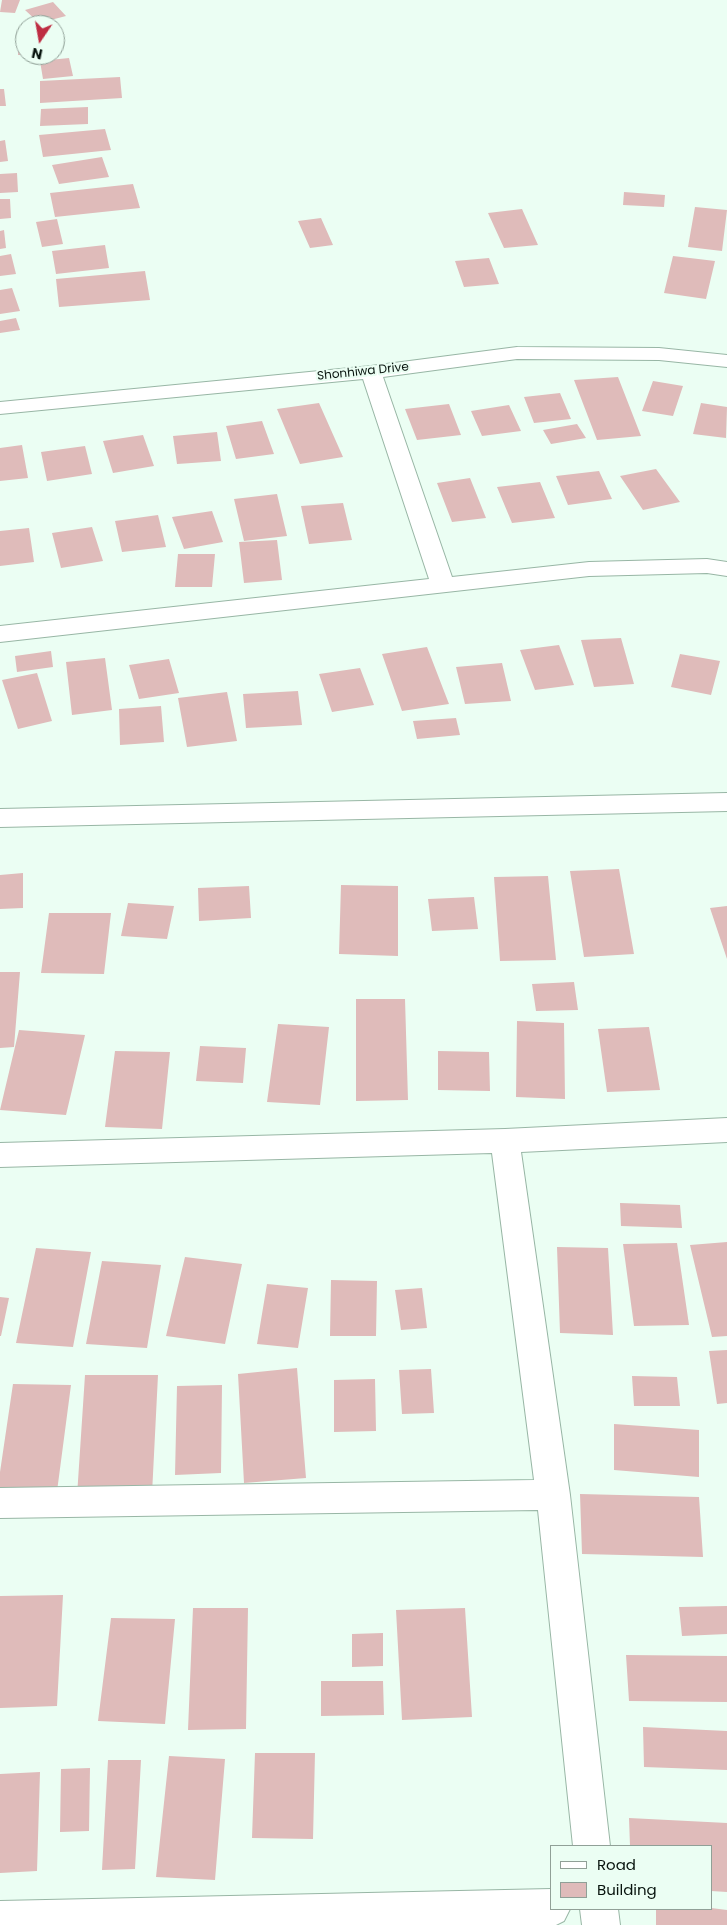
<!DOCTYPE html>
<html>
<head>
<meta charset="utf-8">
<style>
	body { margin:0 }
	#map { position:relative; width:727px; height:1925px; overflow:hidden; background:#ebfef3; font-family:Poppins,sans-serif }
	canvas { display:block }
	.legend { position:absolute; left:550px; top:1845px; width:162px; height:65px; box-sizing:border-box; background:#ebfef3; border:1px solid #90a097; margin:0; padding:6px 9px; list-style:none; font-size:15px; color:#08140e }
	.legend li { display:flex; align-items:center; gap:10px; height:25px }
	.legend b { width:25px; border:1px solid #90a097 }
	.north { position:absolute; left:15px; top:15px; width:50px; height:50px; box-sizing:border-box; background:#ebfef3; border:1px solid #90a097; border-radius:50%; rotate:192deg; font-size:14px; font-weight:700; line-height:20px; text-align:center; color:#08140e }
	.north::after { content:''; display:block; margin:auto; width:18px; height:22px; background:#be2d42; clip-path:polygon(50% 0,100% 100%,50% 72%,0 100%) }
</style>
</head>
<body>
<div id="map">
<canvas width="727" height="1925"></canvas>
<ul class="legend">
<li><b style="height:6px;background:#fff"></b>Road</li>
<li><b style="height:14px;background:#dfbbba"></b>Building</li>
</ul>
<div class="north">N</div>
</div>
<script>
const c = document.querySelector('canvas').getContext('2d');
c.lineJoin = 'round';
function fill(path, color) { c.fillStyle = color; c.fill(path, 'evenodd'); }
const shape = rows => new Path2D(rows.map(r => 'M' + r).join(''));
function trace(path, color, width, dash) { c.strokeStyle = color; c.lineWidth = width; c.lineCap = dash ? 'butt' : 'round'; c.setLineDash(dash || []); c.stroke(path); }
function label(font, color, halo, rows, align = 'center') {
  c.font = font + ' Poppins,sans-serif'; c.lineWidth = 4.5; c.setLineDash([]); c.textBaseline = 'middle'; c.strokeStyle = halo; c.fillStyle = color; for (const [text, x, y, turn = 0] of rows) {
    c.save(); c.translate(x, y); c.rotate((+turn || 0) * Math.PI / 180); c.textAlign = isNaN(turn) ? turn : align; if (halo) c.strokeText(text, 0, 0); c.fillText(text, 0, 0); c.restore();
  }
}
fill(shape([
	[2,0,20,0,15,13,0,12],
	[53,2,66,16,39,23,25,10],
	[25,38,25,55,18,55,19,39],
	[69,58,73,76,43,79,40,61],
	[120,77,122,98,40,103,40,81],
	[0,89,4,89,6,106,0,106],
	[88,107,88,124,40,126,41,109],
	[105,129,111,150,43,157,39,135],
	[5,140,8,161,0,162,0,141],
	[102,157,109,177,59,184,52,165],
	[17,173,18,192,0,193,0,174],
	[133,184,140,208,55,217,50,193],
	[624,192,665,195,664,207,623,205],
	[0,199,10,199,11,218,0,219],
	[695,207,727,210,722,251,688,247],
	[522,209,538,245,504,248,488,213],
	[321,218,333,245,310,248,298,221],
	[57,219,63,244,42,247,36,222],
	[4,230,6,248,0,249,0,231],
	[105,245,109,268,56,274,52,251],
	[11,254,16,274,0,276,0,256],
	[673,256,715,261,706,299,664,293],
	[489,258,499,284,464,287,455,261],
	[145,271,150,300,59,307,56,279],
	[12,288,20,311,0,314,0,290],
	[16,318,20,330,0,333,0,321],
	[618,377,641,436,597,440,574,380],
	[653,381,683,386,673,416,642,411],
	[560,393,571,419,534,423,524,397],
	[319,403,343,457,300,464,277,409],
	[701,403,727,407,726,438,693,434],
	[449,404,461,435,417,440,405,409],
	[509,405,521,431,482,436,471,411],
	[262,421,274,454,236,459,226,426],
	[577,424,586,438,551,444,543,430],
	[217,432,221,461,177,464,173,436],
	[143,435,154,466,113,473,103,441],
	[22,445,28,478,0,481,0,448],
	[85,446,92,474,47,481,41,452],
	[656,469,680,502,643,510,620,476],
	[599,471,612,499,568,505,556,476],
	[470,478,486,518,452,522,437,483],
	[540,482,555,518,512,523,497,487],
	[277,494,287,536,244,541,234,499],
	[343,503,352,540,309,544,301,506],
	[212,511,223,542,184,549,172,517],
	[158,515,166,547,122,552,115,521],
	[92,527,103,561,61,568,52,533],
	[29,528,34,562,0,566,0,531],
	[277,540,282,580,244,583,239,542],
	[178,554,215,554,212,587,175,587],
	[621,638,634,684,594,687,581,640],
	[559,645,574,685,535,690,520,650],
	[427,647,449,704,402,711,382,654],
	[51,651,53,667,17,672,15,656],
	[680,654,720,661,711,695,671,687],
	[105,658,112,710,72,715,66,662],
	[169,659,179,693,139,699,129,665],
	[502,663,511,701,465,704,456,667],
	[360,668,374,705,332,712,319,674],
	[37,673,52,721,18,729,2,680],
	[298,691,302,725,246,728,243,694],
	[227,692,237,741,187,747,178,698],
	[161,706,164,742,120,745,119,709],
	[456,718,460,735,417,739,413,721],
	[619,869,634,954,584,957,570,871],
	[23,873,23,908,0,909,0,875],
	[548,876,556,960,500,961,494,877],
	[341,885,398,886,398,956,339,954],
	[249,886,251,918,199,921,198,888],
	[474,897,478,929,432,931,428,899],
	[128,903,174,906,167,939,121,936],
	[727,906,727,959,710,908],
	[49,913,111,913,104,974,41,973],
	[0,972,20,972,14,1047,0,1048],
	[574,982,578,1010,536,1011,532,984],
	[356,999,405,999,408,1100,356,1101],
	[517,1021,564,1023,565,1099,516,1097],
	[278,1024,329,1027,320,1105,267,1102],
	[649,1027,660,1090,607,1092,598,1029],
	[19,1030,85,1035,66,1115,0,1110],
	[200,1046,246,1048,243,1083,196,1081],
	[115,1051,170,1052,162,1129,105,1127],
	[438,1051,489,1052,490,1091,438,1090],
	[620,1203,680,1205,682,1228,621,1226],
	[727,1242,727,1336,712,1337,690,1245],
	[677,1243,689,1325,634,1326,623,1244],
	[557,1247,608,1248,613,1335,560,1333],
	[36,1248,91,1252,73,1347,16,1343],
	[185,1257,242,1264,225,1344,166,1336],
	[102,1261,161,1265,147,1348,86,1344],
	[331,1280,377,1281,376,1336,330,1336],
	[267,1284,308,1288,298,1348,257,1344],
	[422,1288,427,1328,401,1330,395,1290],
	[0,1297,9,1298,1,1336,0,1336],
	[727,1350,727,1403,717,1404,709,1351],
	[297,1368,306,1478,244,1483,238,1374],
	[431,1369,434,1413,402,1414,399,1370],
	[85,1375,158,1375,152,1494,77,1496],
	[632,1376,677,1377,680,1406,634,1406],
	[375,1379,376,1431,334,1432,334,1380],
	[13,1384,71,1385,56,1499,0,1498,0,1472],
	[222,1385,221,1473,175,1475,177,1386],
	[614,1424,699,1430,699,1477,614,1470],
	[580,1494,699,1497,703,1557,582,1554],
	[63,1595,57,1706,0,1708,0,1596],
	[727,1606,727,1634,682,1636,679,1607],
	[193,1608,248,1608,246,1729,188,1730],
	[465,1608,472,1717,402,1720,396,1610],
	[111,1618,175,1619,165,1724,98,1721],
	[383,1633,383,1666,352,1667,352,1634],
	[626,1655,727,1656,727,1702,629,1701],
	[321,1681,383,1681,384,1715,321,1716],
	[643,1727,727,1731,727,1770,644,1767],
	[255,1753,315,1753,313,1839,252,1838],
	[169,1756,225,1759,215,1880,156,1877],
	[108,1760,141,1760,135,1869,102,1870],
	[90,1768,89,1831,60,1832,61,1769],
	[40,1772,37,1871,0,1873,0,1774],
	[629,1818,727,1823,727,1892,711,1891,711,1846,630,1846],
	[711,1908,727,1910,727,1925,656,1925,656,1909]
]), '#dfbbba');
const street = shape([
	[517,347,659,348,727,355,727,367,659,360,517,359,383,377,452,577,589,562,707,559,727,562,727,576,707,573,589,576,0,642,0,626,429,579,363,379,0,414,0,402,371,366,517,347],
	[727,793,727,811,0,827,0,809,727,793],
	[727,1118,727,1142,521,1152,570,1495,610,1846,573,1846,538,1510,0,1518,0,1488,534,1480,492,1153,0,1167,0,1143,505,1129,727,1118],
	[551,1889,551,1909,570,1909,564,1921,556,1925,0,1925,0,1901,551,1889],
	[580,1909,618,1909,620,1925,582,1925,580,1909]
]);
trace(street, '#98b6a5', 2);
fill(street, '#fff');
label('12px', '#08140e', '#ebfef3', [
	["Shonhiwa Drive",363,372,-6]
]);
</script>
</body>
</html>
